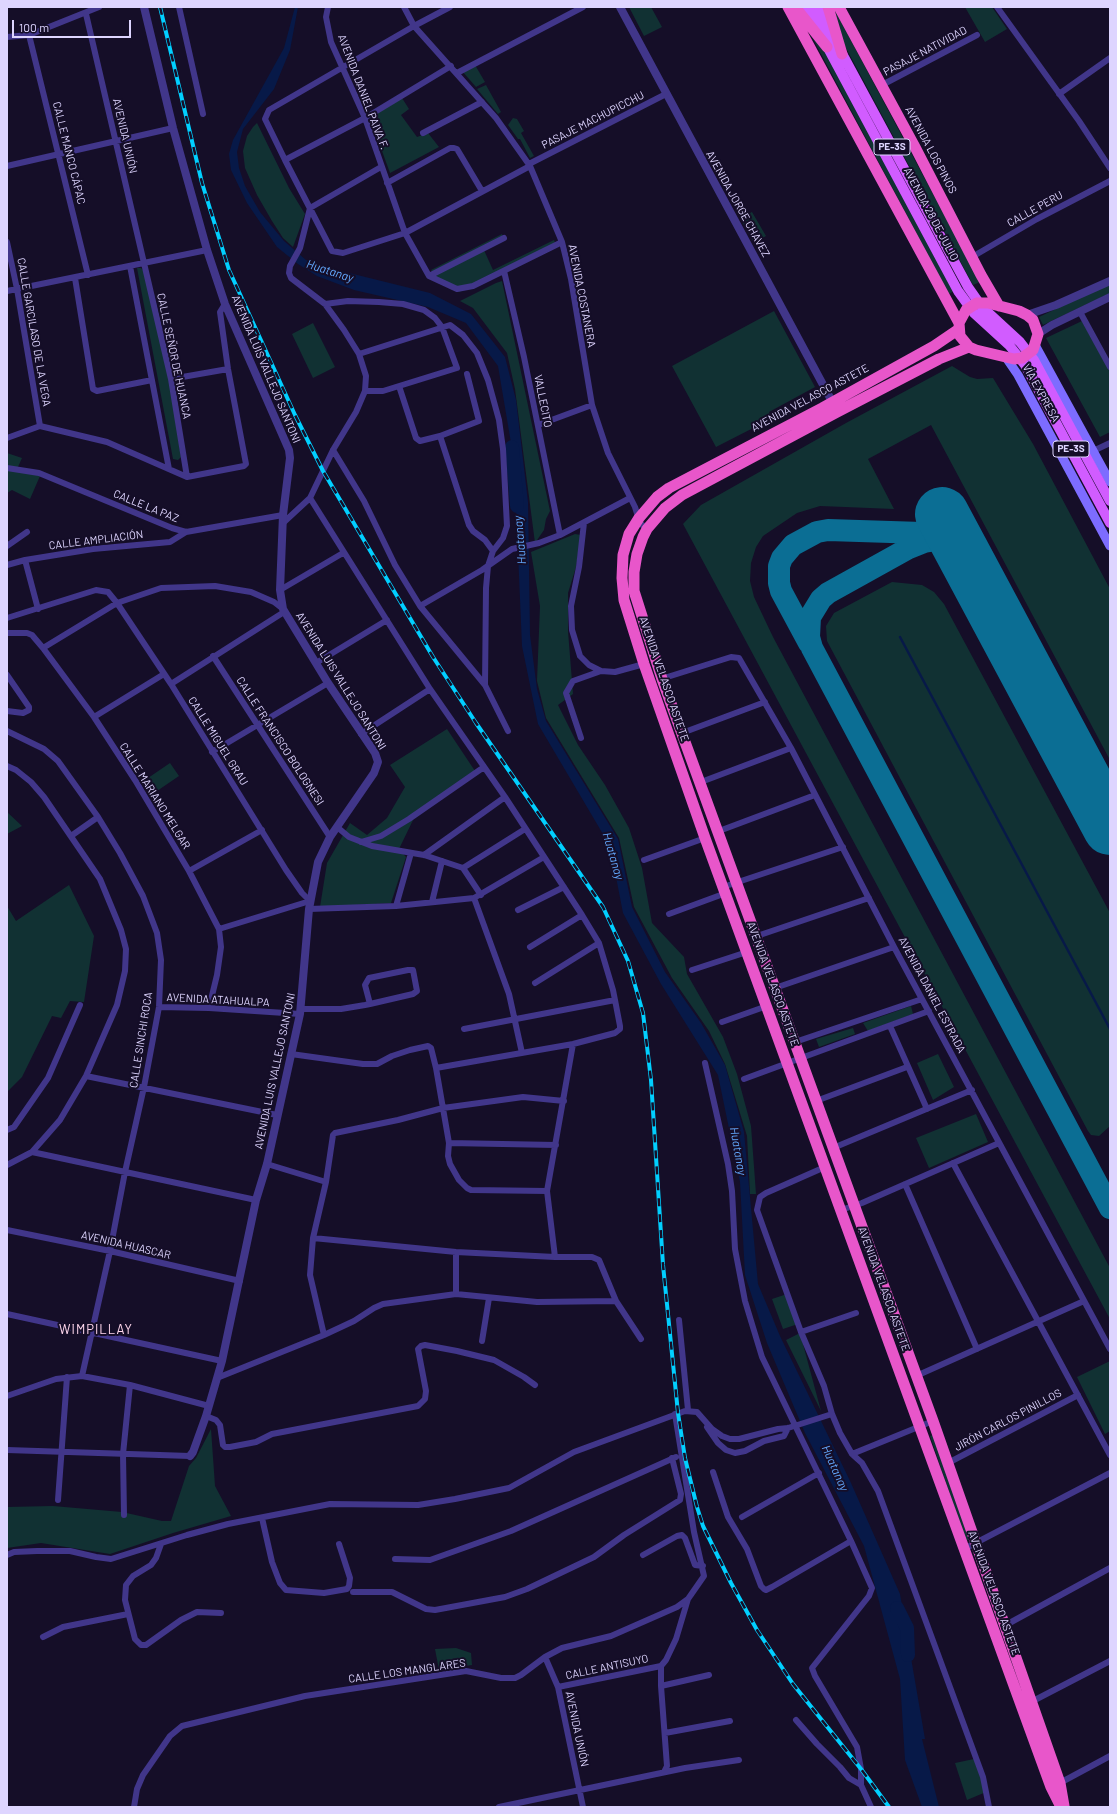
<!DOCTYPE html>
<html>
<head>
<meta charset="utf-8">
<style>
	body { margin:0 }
	#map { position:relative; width:1117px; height:1814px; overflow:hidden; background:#150e28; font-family:Barlow,sans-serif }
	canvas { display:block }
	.frame { position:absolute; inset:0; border:8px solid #ded5ff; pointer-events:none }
	.scale { position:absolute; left:12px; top:20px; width:119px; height:18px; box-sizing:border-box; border:2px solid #ded5ff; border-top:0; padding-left:5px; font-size:12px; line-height:14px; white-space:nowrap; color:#ded5ff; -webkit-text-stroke:3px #150e28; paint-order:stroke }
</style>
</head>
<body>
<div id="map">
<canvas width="1117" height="1814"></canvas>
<div class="frame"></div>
<div class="scale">100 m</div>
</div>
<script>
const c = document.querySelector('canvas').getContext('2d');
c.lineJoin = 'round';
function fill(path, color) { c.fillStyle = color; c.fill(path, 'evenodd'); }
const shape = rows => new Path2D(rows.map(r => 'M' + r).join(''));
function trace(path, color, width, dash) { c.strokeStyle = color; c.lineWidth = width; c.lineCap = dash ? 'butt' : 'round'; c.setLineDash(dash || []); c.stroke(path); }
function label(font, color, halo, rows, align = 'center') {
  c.font = font + ' Barlow,sans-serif'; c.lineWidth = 4; c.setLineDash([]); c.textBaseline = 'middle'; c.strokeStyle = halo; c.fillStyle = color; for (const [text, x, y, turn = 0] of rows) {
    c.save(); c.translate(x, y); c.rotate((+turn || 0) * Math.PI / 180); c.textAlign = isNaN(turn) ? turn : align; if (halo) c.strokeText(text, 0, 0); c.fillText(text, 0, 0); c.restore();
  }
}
fill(shape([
	[629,7,651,7,662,27,644,36],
	[796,7,803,7,954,291,949,294],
	[824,7,833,7,980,282,973,285],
	[965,7,992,7,1007,29,985,42],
	[475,65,485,82,476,87,462,71],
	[486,85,501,112,498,114,477,89],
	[402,98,409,109,401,115,417,137,428,133,439,147,390,173,370,118],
	[513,118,517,119,524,131,521,133,534,156,530,158,520,139,518,139,508,125],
	[257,123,289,188,305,214,293,247,283,238,272,221,257,195,245,168,243,151,247,136,253,127],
	[752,212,766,236,754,243,740,218],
	[502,234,503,237,483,248,493,270,554,240,556,245,459,292,436,278,431,270],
	[137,268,141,268,144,271,170,379,181,457,178,460,173,459],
	[502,281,550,511,546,519,544,530,535,543,515,389,507,353,473,308,460,301,496,283],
	[1110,283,1110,293,1043,325,1039,317],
	[774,311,815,387,769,412,770,415,757,422,759,425,716,447,672,366],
	[1082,321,1110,372,1110,432,1100,437,1046,338],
	[313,323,335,367,313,378,292,334],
	[952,366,970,377,977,379,993,378,1033,444,1110,589,1110,760,931,425,868,459,894,509,820,506,797,513,763,536,756,547,751,563,750,581,754,597,773,637,1110,1268,1110,1319,683,524,701,505,846,423],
	[7,453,22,458,18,467,40,476,30,499,12,490,7,493],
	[575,534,581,535,576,567,568,593,568,631,573,694,558,705,578,745,605,785,629,828,642,868,652,923,684,957,687,974,723,1037,737,1074,751,1126,756,1194,750,1194,747,1136,725,1064,709,1031,672,978,634,907,619,838,546,718,537,681,540,606,531,552],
	[892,582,922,585,934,592,944,604,1110,913,1110,1126,1099,1136,1091,1135,1088,1131,827,641,826,626,834,613],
	[447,729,475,771,415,816,399,849,406,857,391,903,320,907,327,863,350,823,367,835,387,818,405,787,390,765],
	[170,763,179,776,157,791,148,778],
	[7,812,22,826,7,834],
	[69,885,94,936,84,1002,70,1001,61,1018,52,1016,22,1077,7,1092,7,906,16,921],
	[911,1006,913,1014,868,1031,863,1023],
	[853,1028,855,1034,819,1047,816,1039],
	[938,1054,954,1087,933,1100,917,1063],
	[976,1114,988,1142,929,1168,916,1138],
	[787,1294,798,1324,783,1329,772,1299],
	[800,1333,821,1411,786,1340],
	[1110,1361,1110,1431,1105,1434,1077,1377],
	[211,1429,215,1486,231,1516,173,1533,110,1554,41,1543,7,1548,7,1507,53,1506,122,1512,162,1521,171,1521,189,1466,196,1458],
	[933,1435,970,1539,966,1541,930,1436],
	[456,1648,471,1653,472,1665,439,1670,435,1649],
	[974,1759,986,1792,967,1800,955,1763]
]), '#113133');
fill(shape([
	[295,7,298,7,290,50,274,89,243,129,237,152,239,168,245,186,260,212,284,241,306,260,321,266,430,293,471,314,505,357,516,400,528,502,530,635,537,689,546,721,618,839,632,907,665,972,701,1023,725,1065,744,1132,758,1284,780,1336,851,1483,900,1594,925,1739,922,1739,939,1807,922,1807,905,1760,900,1679,864,1546,805,1433,767,1343,745,1275,740,1182,718,1075,661,984,623,913,610,846,538,724,522,646,515,482,511,443,498,366,466,323,428,307,354,290,317,276,298,264,277,247,247,203,231,170,229,154,233,140,284,48]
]), '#071948');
trace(shape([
	[900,637,1110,1029]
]), '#071948', 2.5);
trace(shape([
	[512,447,517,506],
	[897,1608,907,1628,908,1655]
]), '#071948', 14);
trace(shape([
	[970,565,960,551,946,542,936,540,924,542,909,548,828,593,821,599,810,617,809,637,812,648,1110,1208],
	[809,643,781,591,779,583,779,566,782,558,793,545,817,532,828,530,922,533,935,539]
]), '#0b6e94', 22);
trace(shape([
	[942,514,1110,828]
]), '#0b6e94', 54);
trace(shape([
	[179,7,203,114],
	[328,7,326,17,331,42,365,118,405,233,429,276,457,289,473,286,562,242],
	[404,7,414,26,496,118,530,166,562,242,571,279,592,405,608,453,635,507,640,523,647,529],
	[450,7,414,26,269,110,265,119,285,160,332,251,343,253,405,233,530,166],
	[997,7,1079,121,1110,168],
	[86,14,171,379,187,477],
	[29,35,88,275],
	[7,37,29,35,99,7],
	[457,73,583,7],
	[882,85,977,35],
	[1059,94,1110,58],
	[423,133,482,102],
	[285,160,365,118,451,66],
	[529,164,666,94],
	[7,166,173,128],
	[387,183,450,148,454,148,457,149,482,191],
	[7,242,17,289,40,426],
	[972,257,1037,219,1110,181],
	[130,266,169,469],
	[504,271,524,357,560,535],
	[429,276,504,238],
	[75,278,93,389,97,391,152,380],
	[7,291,207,250],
	[325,304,348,301,379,302,403,304,424,310,435,318,442,327,457,368,383,391,365,391],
	[1080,312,1110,367],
	[359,354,450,325,463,335,477,353,488,380,499,420,503,449,507,526,503,538,493,551],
	[171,379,228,369],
	[399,386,416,438,420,441,440,436,479,421,467,374],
	[538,425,592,405],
	[440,436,469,525,473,531,485,540,493,551,488,566,486,588,485,685,508,731],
	[7,438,40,426,107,442,187,477,244,466,246,464,228,369,220,312,225,304],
	[333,450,364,501,395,565,420,606,485,685],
	[1093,451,1110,443],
	[7,468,39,473,172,528,186,532,283,515],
	[310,498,430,689,505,797,582,915,599,943,613,990,615,1000,464,1029],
	[283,523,310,498,333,450,356,412,365,391,366,376,359,354,344,330,325,304,291,278,289,273,290,266,300,248,310,208,381,167],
	[584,523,579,567,571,606,572,630,580,656,589,665,601,671,615,672,644,664],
	[7,546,27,532],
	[25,560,38,609],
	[7,565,25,560,93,549,170,542,186,532],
	[280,590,343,553],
	[420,606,482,570,512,549,539,543,560,535,630,498],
	[7,618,96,590,108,592,117,603,171,684,286,870,302,893,310,901,219,929],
	[7,633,27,633,32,635,43,648,94,717,135,780,189,871,219,929,221,947,217,975,209,1008],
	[43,648,117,603,161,588,215,586,251,592,274,602,283,609],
	[213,656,330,837],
	[316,663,387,620],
	[7,675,29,707,29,710,23,713,7,711],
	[661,679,731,657,739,658,791,748,894,947,1110,1349],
	[171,684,284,612],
	[94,717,164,674],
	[7,731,44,749,58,761,98,817,120,853,143,896,157,933,161,960,159,1007,144,1087,125,1172,110,1251,82,1376],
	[682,733,765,702],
	[361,734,430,689],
	[581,738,566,693,573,681,601,671],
	[212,752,328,683],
	[7,766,16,770,31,782,44,797,100,879,121,930,126,949,125,971,117,1005,86,1076,60,1120,32,1152,7,1165],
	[701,782,791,748],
	[337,827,349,837,372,846,424,855,463,868,481,895],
	[719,831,815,795],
	[71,836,98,817],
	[361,842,381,836,409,819,484,767],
	[424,855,505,797],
	[644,860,705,838],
	[463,868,525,829],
	[189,871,262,830],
	[723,887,843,847],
	[474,898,509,994,522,1053],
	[432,902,442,861],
	[396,906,411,853],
	[309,909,396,906,474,898,544,857],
	[518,910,564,887],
	[669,914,726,893],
	[757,936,869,898],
	[530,947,582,915],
	[692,970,747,952],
	[535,983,599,943],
	[775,988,894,947],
	[159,1007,209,1008,300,1014],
	[302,1009,341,1009,365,1005,370,1004,413,994,417,991,413,970,408,970,369,978,365,985,370,1004],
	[722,1022,767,1006],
	[890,1026,927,1109],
	[795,1042,922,999],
	[291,1054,363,1064,377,1064,392,1056,410,1050,428,1046,431,1048,436,1068,449,1143,556,1145],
	[705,1063,728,1164,732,1191,735,1249,745,1301,762,1357,851,1541,872,1588,869,1596,812,1668,815,1676,857,1747,861,1769,861,1785,871,1807],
	[436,1068,573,1044,615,1033,620,1029,620,1026,615,1000],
	[86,1076,277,1115],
	[744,1079,929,1011],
	[816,1101,907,1067],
	[7,1130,14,1127,48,1078,80,1005],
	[449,1143,448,1156,450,1164,459,1180,467,1188,471,1190,547,1191],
	[833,1148,972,1090],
	[32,1152,256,1200],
	[953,1163,1110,1455],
	[267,1164,326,1182],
	[825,1167,766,1193,760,1197,757,1210,801,1332,824,1386,832,1414],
	[905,1184,977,1349],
	[841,1210,862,1203,999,1143],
	[7,1230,110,1251,240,1281],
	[313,1238,456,1252,555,1257,592,1257,599,1260,616,1301,641,1339],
	[456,1252,456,1294],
	[555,1257,547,1191,573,1044],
	[7,1314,222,1361],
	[679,1320,688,1410],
	[801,1332,856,1313],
	[324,1335,310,1275,313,1238,326,1182,333,1135,335,1133,398,1120,443,1108,523,1097,564,1101],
	[482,1341,489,1298],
	[916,1376,1084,1301],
	[217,1378,324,1335,354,1321,374,1308,383,1304,456,1294,537,1302,616,1301],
	[7,1396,56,1379,82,1376,130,1385,209,1406],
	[206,1416,216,1420,220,1425,223,1445,225,1447,230,1447,256,1442,272,1434,418,1406,425,1399,426,1391,418,1349,421,1346,425,1345,457,1351,494,1360,524,1377,535,1385],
	[707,1427,718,1443,726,1450,735,1453,745,1451,764,1441,784,1436,788,1428],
	[7,1450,190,1456],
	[852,1454,862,1463,878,1491,983,1777,989,1807],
	[948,1463,1078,1395],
	[713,1472,728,1517,747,1549,761,1586,764,1589,766,1590,772,1587,851,1541],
	[58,1500,67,1377],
	[124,1515,123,1454,130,1385],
	[742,1517,819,1473],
	[262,1518,272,1562,280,1583,286,1590,324,1593,347,1589,349,1586,350,1578,339,1544],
	[161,1544,156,1558,151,1565,133,1576,126,1585,125,1600,135,1639,141,1645,146,1645,181,1620,197,1612,221,1613],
	[964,1549,1110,1473],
	[7,1555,14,1552,37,1551,70,1551,96,1557,111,1559,187,1535,228,1524,330,1504,418,1505,455,1499,509,1488,574,1452,685,1411,697,1412,712,1429,722,1436,730,1439,739,1439,778,1429,788,1428,832,1414,840,1433,852,1454,933,1421],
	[643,1555,677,1536,682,1535,685,1538,695,1565,703,1566],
	[395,1559,430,1560,511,1531,676,1457],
	[353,1592,392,1592,426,1609,435,1610,505,1597,527,1589,594,1557,624,1535,680,1500,681,1494,672,1458],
	[1004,1626,1110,1568],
	[43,1637,63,1627,128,1614],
	[545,1657,558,1687,583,1807],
	[661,1666,661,1686,667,1766,664,1772],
	[661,1666,666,1660,676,1639,688,1599],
	[661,1686,709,1675],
	[558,1687,661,1666],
	[1031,1702,1110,1661],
	[796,1720,817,1744,840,1767,849,1778,861,1785],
	[665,1733,730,1721],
	[1058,1784,1110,1756],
	[134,1807,137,1789,143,1775,170,1736,182,1726,305,1696,466,1671,501,1678,515,1678,521,1675,545,1657,562,1648,611,1636,677,1607,688,1599,704,1576,694,1532,675,1414],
	[499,1807,685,1768,739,1760]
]), '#41368a', 6);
trace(shape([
	[144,7,173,128,207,250,225,304,289,450,290,458,283,515,280,590,283,609,328,683,375,753,378,762,374,773,330,837,318,862,309,909,300,1014,267,1164,256,1200,222,1361,206,1416,193,1452,190,1456],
	[620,7,835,407],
	[1027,315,1056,305,1110,281],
	[1038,334,1052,325,1110,297]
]), '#41368a', 8);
trace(shape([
	[1035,345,1110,482],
	[1007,359,1018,375,1110,546]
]), '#7d6cff', 9);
trace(shape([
	[806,7,958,291,974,313,1009,345,1025,365,1110,523],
	[817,7,968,287,982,307,1020,342,1034,360,1110,501]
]), '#d15cff', 10);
trace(shape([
	[788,7,959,323],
	[795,7,827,47],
	[828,7,842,54],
	[839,7,915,147,981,275,999,306],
	[977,303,988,303,1019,311,1027,315,1033,320,1038,334,1033,350,1022,358,1014,359,976,350,969,347,960,336,959,323,966,310,977,303],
	[959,329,934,346,822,408,669,488,657,497,639,518,629,534,623,555,622,578,624,600,644,664,705,838,1051,1787,1061,1807],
	[969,347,939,359,837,412,682,495,665,508,647,529,643,537,637,554,634,572,634,591,662,679,933,1421,1060,1783,1064,1806]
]), '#e856ca', 11);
const rail = shape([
	[160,7,202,183,229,270,295,415,323,471,433,657,476,723,603,907,628,961,643,1013,651,1080,663,1265,678,1413,685,1458,697,1507,703,1526,731,1583,757,1630,793,1684,861,1769,889,1807]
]);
trace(rail, '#01cfff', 4);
trace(rail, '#150e28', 2.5, [8]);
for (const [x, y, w] of [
	[892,147,36],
	[1071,449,36]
]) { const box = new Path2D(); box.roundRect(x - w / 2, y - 8, w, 16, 3); c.fillStyle = '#150e28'; c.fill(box); trace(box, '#ded5ff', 1); }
label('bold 10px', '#ded5ff', null, [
	["PE-3S",892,147],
	["PE-3S",1071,449]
]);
label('11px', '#ded5ff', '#150e28', [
	["PASAJE NATIVIDAD",925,51,-28],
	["AVENIDA DANIEL PAIVA F.",363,92,69],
	["PASAJE MACHUPICCHU",593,120,-27],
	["AVENIDA UNIÓN",125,136,77],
	["AVENIDA LOS PINOS",931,150,62],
	["CALLE MANCO CÁPAC",69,153,76],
	["AVENIDA JORGE CHAVEZ",738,204,61],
	["CALLE PERU",1035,209,-29],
	["AVENIDA 28 DE JULIO",931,214,62],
	["AVENIDA COSTANERA",582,296,79],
	["CALLE GARCILASO DE LA VEGA",34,332,80],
	["CALLE SEÑOR DE HUANCA",174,356,78],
	["AVENIDA LUIS VALLEJO SANTONI",266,369,67],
	["VÍA EXPRESA",1041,393,61],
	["AVENIDA VELASCO ASTETE",810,398,-28],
	["VALLECITO",543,401,79],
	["CALLE LA PAZ",146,506,22],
	["CALLE AMPLIACIÓN",96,540,-7],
	["AVENIDA VELASCO ASTETE",664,679,71],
	["AVENIDA LUIS VALLEJO SANTONI",341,681,58],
	["CALLE MIGUEL GRAU",218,741,58],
	["CALLE FRANCISCO BOLOGNESI",280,741,57],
	["CALLE MARIANO MELGAR",155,796,58],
	["AVENIDA VELASCO ASTETE",773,984,70],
	["AVENIDA DANIEL ESTRADA",932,995,62],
	["AVENIDA ATAHUALPA",218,1000,3],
	["CALLE SINCHI ROCA",141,1040,-81],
	["AVENIDA LUIS VALLEJO SANTONI",275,1071,-78],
	["AVENIDA HUASCAR",126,1245,13],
	["AVENIDA VELASCO ASTETE",884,1289,70],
	["JIRÓN CARLOS PINILLOS",1008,1420,-28],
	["AVENIDA VELASCO ASTETE",994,1593,70],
	["CALLE ANTISUYO",607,1667,-12],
	["CALLE LOS MANGLARES",407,1671,-8],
	["AVENIDA UNIÓN",577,1729,78]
]);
label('italic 12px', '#63a9ff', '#150e28', [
	["Huatanay",330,271,18],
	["Huatanay",520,540,-95],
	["Huatanay",613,856,74],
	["Huatanay",738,1151,80],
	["Huatanay",835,1468,66]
]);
c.letterSpacing = '1px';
label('13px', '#ffd7ed', '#150e28', [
	["WIMPILLAY",96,1330]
]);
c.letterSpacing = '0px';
</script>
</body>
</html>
